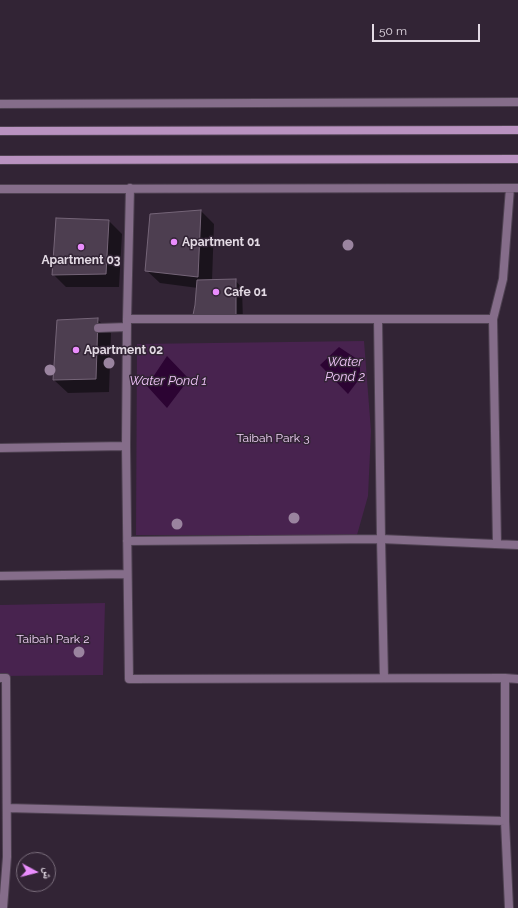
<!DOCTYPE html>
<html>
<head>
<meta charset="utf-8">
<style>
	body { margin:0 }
	#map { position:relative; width:518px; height:908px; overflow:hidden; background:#322435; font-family:Raleway,"Noto Naskh Arabic",sans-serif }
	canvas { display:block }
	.north { position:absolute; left:16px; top:852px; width:40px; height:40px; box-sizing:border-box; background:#322435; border:1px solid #796d7b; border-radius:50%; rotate:97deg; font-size:11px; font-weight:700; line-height:16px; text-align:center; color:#e3dae4 }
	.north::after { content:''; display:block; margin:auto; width:14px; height:18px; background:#ea8dfd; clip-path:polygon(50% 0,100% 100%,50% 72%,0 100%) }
	.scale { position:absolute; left:372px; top:24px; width:108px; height:18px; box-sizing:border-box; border:2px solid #e3dae4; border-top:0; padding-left:5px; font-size:12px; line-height:14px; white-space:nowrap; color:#e3dae4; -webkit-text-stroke:3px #322435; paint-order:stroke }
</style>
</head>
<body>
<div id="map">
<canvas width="518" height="908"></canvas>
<div class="north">ش</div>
<div class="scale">50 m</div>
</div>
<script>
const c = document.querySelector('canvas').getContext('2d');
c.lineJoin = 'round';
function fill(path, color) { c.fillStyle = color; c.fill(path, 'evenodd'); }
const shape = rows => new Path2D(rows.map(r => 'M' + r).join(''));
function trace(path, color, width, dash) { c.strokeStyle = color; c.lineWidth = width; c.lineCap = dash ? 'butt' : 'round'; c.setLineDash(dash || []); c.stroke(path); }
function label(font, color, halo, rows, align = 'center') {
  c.font = font + ' Raleway,sans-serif'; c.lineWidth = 3; c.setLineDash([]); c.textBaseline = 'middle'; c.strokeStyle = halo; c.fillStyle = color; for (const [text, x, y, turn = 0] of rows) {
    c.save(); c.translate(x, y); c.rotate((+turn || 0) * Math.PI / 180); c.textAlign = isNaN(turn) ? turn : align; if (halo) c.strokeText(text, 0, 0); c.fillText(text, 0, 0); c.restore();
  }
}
fill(shape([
	[364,341,371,431,368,496,357,535,136,535,137,344],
	[105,603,103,675,0,676,0,605]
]), '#48234f');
fill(shape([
	[339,347,357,359,360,362,360,378,348,394,320,365],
	[167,356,189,379,167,408,147,386]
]), '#2c0433');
fill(shape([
	[201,211,214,224,212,281,235,280,242,288,243,322,198,288,160,283,146,270],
	[108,220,122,234,119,287,66,287,53,274],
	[97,319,111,333,109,392,68,393,54,380,58,321]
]), '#0007');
const building = shape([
	[201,210,198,277,145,271,150,214,201,210],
	[56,218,109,220,106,274,52,275,56,218],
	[236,279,236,315,193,315,195,305,197,280,236,279],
	[98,318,96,379,53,380,57,320,98,318]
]);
fill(building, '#4d3e50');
trace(building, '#756578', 1);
const street = shape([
	[0,104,518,102],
	[130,188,127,319,126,446,129,679,505,678,518,679],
	[0,189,518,188],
	[127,319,493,319,503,279,510,188],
	[378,319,381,539,384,678],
	[493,319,497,544],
	[98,328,127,327],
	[0,448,126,446],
	[127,541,381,539,518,545],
	[0,576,127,574],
	[0,678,6,678,7,857,3,908],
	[505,678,505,821,509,908],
	[7,808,505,821]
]);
const secondary = shape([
	[0,131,518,130],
	[0,160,518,159]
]);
trace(street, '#4e4151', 10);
trace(secondary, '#4e4151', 10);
trace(street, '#856d8a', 8);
trace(secondary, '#b992c0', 8);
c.fillStyle = '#9a849f';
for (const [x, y] of [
	[348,245],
	[109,363],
	[50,370],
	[294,518],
	[177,524],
	[79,652]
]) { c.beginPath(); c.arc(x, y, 5.5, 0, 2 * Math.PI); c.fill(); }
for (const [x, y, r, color] of [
	[174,242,4,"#ea8dfd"],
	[81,247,4,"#ea8dfd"],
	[216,292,4,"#ea8dfd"],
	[76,350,4,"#ea8dfd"]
]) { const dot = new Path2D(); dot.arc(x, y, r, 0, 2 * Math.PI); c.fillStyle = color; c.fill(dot); trace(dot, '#322435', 1.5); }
label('bold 12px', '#e3dae4', '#322435', [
	["Apartment 01",182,242],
	["Apartment 03",81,260,"center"],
	["Cafe 01",224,292],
	["Apartment 02",84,350]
], 'left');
label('12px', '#f0d2f6', '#322435', [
	["Taibah Park 3",273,438],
	["Taibah Park 2",53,639]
]);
label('italic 13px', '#f0c3f9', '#322435', [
	["Water",345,362],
	["Pond 2",345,377],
	["Water Pond 1",168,381]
]);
</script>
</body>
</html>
